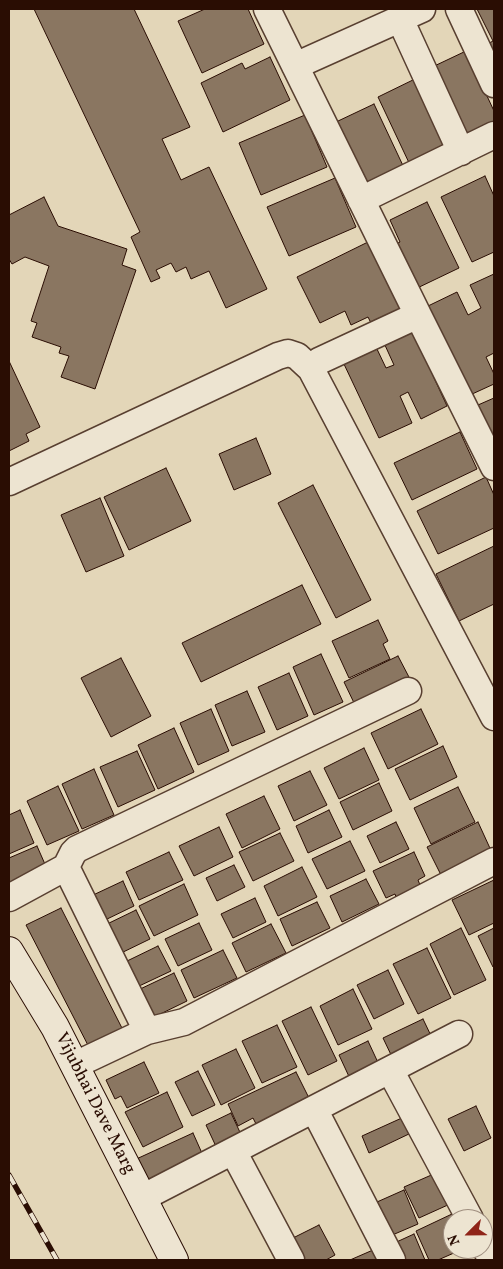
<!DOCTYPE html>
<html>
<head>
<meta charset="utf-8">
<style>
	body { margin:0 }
	#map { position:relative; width:503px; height:1269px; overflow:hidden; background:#e3d6b8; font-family:Vollkorn,serif }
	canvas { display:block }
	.frame { position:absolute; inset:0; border:10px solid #2a0d03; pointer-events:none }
	.north { position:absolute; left:443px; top:1209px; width:50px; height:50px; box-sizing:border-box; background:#ede4d1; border:1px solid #9f8e7f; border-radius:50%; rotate:247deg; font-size:14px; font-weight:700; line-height:20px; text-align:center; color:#2a0d03 }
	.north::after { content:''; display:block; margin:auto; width:18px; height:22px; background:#8f2418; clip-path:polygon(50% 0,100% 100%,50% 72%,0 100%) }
</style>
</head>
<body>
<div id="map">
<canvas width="503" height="1269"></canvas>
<div class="frame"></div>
<div class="north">N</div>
</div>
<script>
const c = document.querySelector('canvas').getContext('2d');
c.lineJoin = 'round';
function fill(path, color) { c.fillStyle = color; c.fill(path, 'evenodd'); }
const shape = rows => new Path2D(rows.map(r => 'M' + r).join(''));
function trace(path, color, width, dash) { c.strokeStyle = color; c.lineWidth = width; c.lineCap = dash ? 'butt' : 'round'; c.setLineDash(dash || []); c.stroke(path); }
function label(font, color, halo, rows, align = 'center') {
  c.font = font + ' Vollkorn,serif'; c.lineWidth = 4; c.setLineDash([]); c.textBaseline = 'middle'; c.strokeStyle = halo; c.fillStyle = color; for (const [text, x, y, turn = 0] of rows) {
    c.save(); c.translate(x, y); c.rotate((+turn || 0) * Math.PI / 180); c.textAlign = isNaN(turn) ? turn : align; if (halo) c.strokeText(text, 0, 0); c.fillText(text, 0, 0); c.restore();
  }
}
const building = shape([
	[34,9,134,9,190,127,162,139,181,180,209,167,267,289,226,308,209,271,191,279,186,267,176,272,171,263,156,270,160,278,151,282,131,237,140,232,34,9],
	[205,9,248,9,264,44,202,73,178,21,205,9],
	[477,9,494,9,494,67,484,46,493,41,477,9],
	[466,51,494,111,494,123,461,139,428,69,466,51],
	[270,57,290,100,223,132,201,83,242,63,245,69,270,57],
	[417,78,450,149,411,167,378,97,417,78],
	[374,104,406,172,368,190,336,122,374,104],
	[305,115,327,167,261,195,239,143,305,115],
	[485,176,494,196,494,252,472,262,441,197,485,176],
	[335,178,356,227,289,256,267,207,335,178],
	[44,197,58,226,127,249,122,265,136,270,95,389,61,377,69,356,59,353,61,347,32,337,37,323,31,321,49,266,25,257,12,264,9,259,9,215,44,197],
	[427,202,459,268,411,291,390,247,400,242,390,220,427,202],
	[368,242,404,316,375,331,368,317,351,325,345,311,320,323,297,277,368,242],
	[494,274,494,353,486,357,494,374,494,384,470,395,428,306,457,292,468,315,481,308,470,285,494,274],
	[412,330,447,406,421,419,408,392,400,396,412,423,379,438,343,362,376,347,386,368,394,365,384,343,412,330],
	[9,361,40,427,26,434,29,441,9,451,9,361],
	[494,398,494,438,478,405,494,398],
	[460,432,477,469,412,500,394,463,460,432],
	[256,438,271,474,234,490,219,454,256,438],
	[166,468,191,521,129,550,104,497,166,468],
	[486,477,494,495,494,528,438,554,417,511,486,477],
	[313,485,371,600,336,618,278,503,313,485],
	[100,498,124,556,86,572,61,515,100,498],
	[494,546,494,604,459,621,436,574,494,546],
	[302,585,321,624,201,682,182,643,302,585],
	[378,620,388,641,383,644,390,659,349,678,332,641,378,620],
	[321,654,343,702,314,715,293,667,321,654],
	[398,656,410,679,356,707,344,682,398,656],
	[121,658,151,716,111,737,81,678,121,658],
	[289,673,308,716,277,730,258,687,289,673],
	[247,691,265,732,232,746,215,705,247,691],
	[211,709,229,751,198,765,180,723,211,709],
	[421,709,438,744,388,769,371,733,421,709],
	[174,728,194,772,158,789,138,745,174,728],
	[443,746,457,777,410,800,395,769,443,746],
	[364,748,379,780,339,799,324,768,364,748],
	[137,751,155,790,118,807,100,767,137,751],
	[94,769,114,815,82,829,62,784,94,769],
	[310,771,327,805,294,821,278,786,310,771],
	[379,783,392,811,353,830,340,802,379,783],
	[58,786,79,831,47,845,27,801,58,786],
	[458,787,475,822,431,844,414,808,458,787],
	[264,796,280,829,242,848,226,814,264,796],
	[20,810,34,843,9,854,9,815,20,810],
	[329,810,342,837,308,853,296,826,329,810],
	[396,822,409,849,380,863,367,836,396,822],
	[478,822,494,857,444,881,427,847,478,822],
	[219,827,233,857,194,876,179,846,219,827],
	[280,833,294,861,253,881,239,852,280,833],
	[350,841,365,871,327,889,312,859,350,841],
	[37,846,48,871,9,889,9,858,37,846],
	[169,852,183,880,139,900,126,872,169,852],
	[414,852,425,876,418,880,420,885,396,897,395,894,386,898,373,871,414,852],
	[234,865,245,887,217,901,206,878,234,865],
	[302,867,317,897,278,916,264,886,302,867],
	[366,879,379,904,342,922,330,896,366,879],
	[494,880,494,923,469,935,452,900,494,880],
	[123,881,134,906,103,921,91,896,123,881],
	[184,884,198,915,154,936,139,906,184,884],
	[255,898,266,922,233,938,221,914,255,898],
	[317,902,330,928,292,946,280,919,317,902],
	[61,908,125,1034,91,1051,26,925,61,908],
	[136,910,150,939,117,955,103,926,136,910],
	[199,923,212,950,178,966,165,939,199,923],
	[271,924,286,953,246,972,232,943,271,924],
	[461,928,486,980,454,995,430,944,461,928],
	[494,928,494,966,493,967,478,936,494,928],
	[158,946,171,971,137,987,125,962,158,946],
	[427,948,451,998,418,1014,393,964,427,948],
	[223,950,237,978,194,998,181,970,223,950],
	[388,970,404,1004,374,1019,357,985,388,970],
	[174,973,187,1001,150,1019,136,991,174,973],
	[353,989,372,1029,338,1045,320,1006,353,989],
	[311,1007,337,1061,308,1075,282,1021,311,1007],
	[423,1019,434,1042,394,1061,383,1038,423,1019],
	[277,1025,297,1067,262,1083,242,1041,277,1025],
	[368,1041,381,1069,352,1083,339,1055,368,1041],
	[236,1049,255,1088,221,1105,202,1065,236,1049],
	[144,1062,159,1093,127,1108,121,1096,115,1099,106,1080,144,1062],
	[198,1071,215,1105,192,1116,175,1082,198,1071],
	[296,1072,312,1104,259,1130,253,1118,238,1126,228,1104,296,1072],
	[167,1092,183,1127,143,1147,125,1112,167,1092],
	[476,1106,491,1138,464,1151,448,1119,476,1106],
	[231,1113,245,1143,220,1155,206,1125,231,1113],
	[404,1117,411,1133,369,1153,362,1136,404,1117],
	[193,1133,205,1160,145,1189,132,1161,193,1133],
	[436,1173,450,1204,419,1218,404,1187,436,1173],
	[404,1190,418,1224,383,1239,368,1206,404,1190],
	[452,1214,454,1219,453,1249,463,1249,438,1260,429,1260,416,1231,452,1214],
	[319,1225,335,1255,326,1260,297,1260,287,1241,319,1225],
	[414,1234,425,1260,396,1260,390,1245,414,1234],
	[373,1250,377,1260,350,1260,373,1250]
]);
fill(building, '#8a7661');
trace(building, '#2a0d03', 1);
const street = shape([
	[267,9,418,315,319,361,311,369],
	[459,9,494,84],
	[400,19,461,152],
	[295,66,422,9],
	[361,200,494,135],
	[418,315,494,467],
	[9,482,278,356,288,353,297,356,311,369,494,717],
	[66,867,147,1031],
	[9,898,66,867,73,853,77,849,408,691],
	[75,1065,147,1031,184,1022,494,861],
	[390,1070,470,1219],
	[314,1109,392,1260],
	[233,1151,291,1260],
	[142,1198,459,1034],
	[483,1244,492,1260]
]);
const secondary = shape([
	[9,951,55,1027,174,1260]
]);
trace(street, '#583f30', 29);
trace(secondary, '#2a0d03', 30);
trace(street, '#ede4d1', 26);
trace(secondary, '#ede4d1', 28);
const rail = shape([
	[9,1175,57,1260]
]);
trace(rail, '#2a0d03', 5.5);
trace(rail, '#ede4d1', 4, [11]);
label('18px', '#2a0d03', '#ede4d1', [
	["Vijubhai Dave Marg",94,1104,63]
]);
</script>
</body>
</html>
